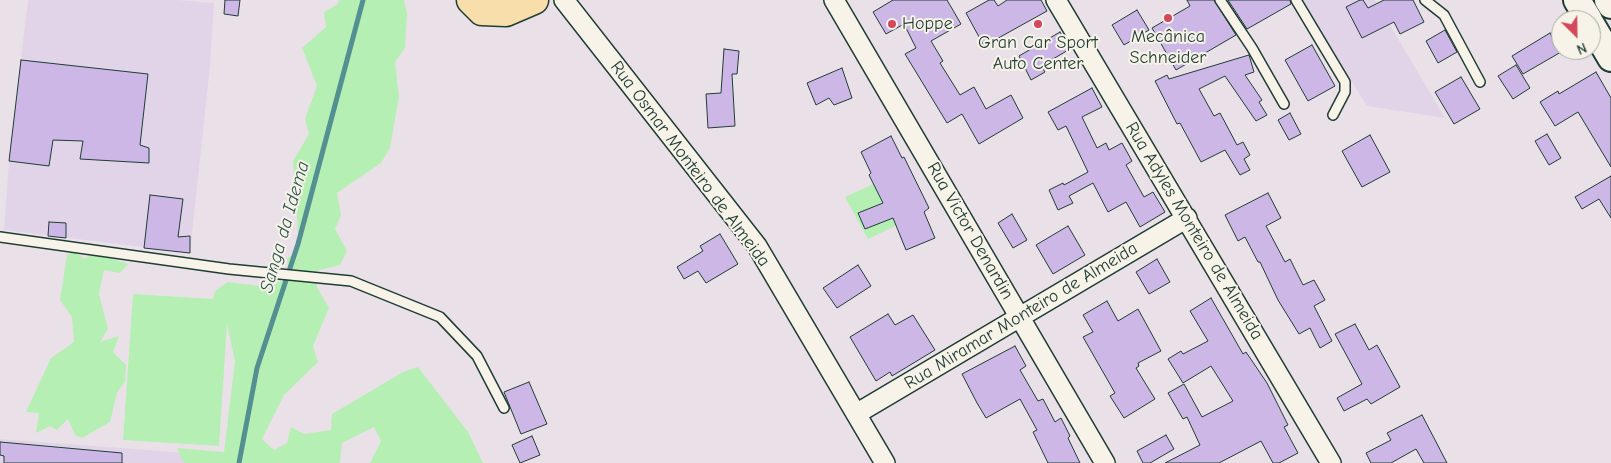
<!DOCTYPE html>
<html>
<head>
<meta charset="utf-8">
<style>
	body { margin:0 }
	#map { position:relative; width:1611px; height:463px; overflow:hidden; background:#eae1e8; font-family:"Comic Neue",sans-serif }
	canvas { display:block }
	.north { position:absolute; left:1551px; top:10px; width:50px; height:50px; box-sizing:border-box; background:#f7f3e8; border:1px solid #a1aaa0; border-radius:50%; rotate:157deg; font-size:14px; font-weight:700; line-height:20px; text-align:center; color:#1f3d34 }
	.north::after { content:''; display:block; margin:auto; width:18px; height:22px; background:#d1495b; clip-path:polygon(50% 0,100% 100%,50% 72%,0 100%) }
</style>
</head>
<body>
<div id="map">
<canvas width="1611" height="463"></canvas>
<div class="north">N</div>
</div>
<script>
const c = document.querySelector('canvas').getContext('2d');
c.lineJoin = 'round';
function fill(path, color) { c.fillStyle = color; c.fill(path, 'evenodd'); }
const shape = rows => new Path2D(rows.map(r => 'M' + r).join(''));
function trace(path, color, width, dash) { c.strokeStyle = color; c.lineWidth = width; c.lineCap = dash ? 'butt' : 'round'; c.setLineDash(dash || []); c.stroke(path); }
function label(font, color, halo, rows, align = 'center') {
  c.font = font + ' "Comic Neue",sans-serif'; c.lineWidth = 4; c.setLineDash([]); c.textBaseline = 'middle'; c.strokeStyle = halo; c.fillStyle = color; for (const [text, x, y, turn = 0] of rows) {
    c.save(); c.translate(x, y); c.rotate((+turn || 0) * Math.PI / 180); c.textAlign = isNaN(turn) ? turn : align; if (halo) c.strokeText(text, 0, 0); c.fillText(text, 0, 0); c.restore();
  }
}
fill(shape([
	[28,0,178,0,214,3,210,66,190,253,4,230,9,161],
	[1301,0,1375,0,1445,118,1367,106],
	[0,439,188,453,186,463,0,463]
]), '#e1d4e8');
fill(shape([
	[339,0,404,0,407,14,405,48,395,62,399,97,390,148,381,163,337,193,341,215,335,229,347,251,340,265,316,271,317,287,329,308,313,346,318,362,284,395,262,439,274,450,287,443,291,427,304,434,331,430,332,414,403,372,418,367,468,432,483,463,370,463,381,441,374,427,342,443,340,463,184,463,177,448,224,452,235,361,227,324,219,446,123,440,133,294,213,299,215,291,228,282,268,287,290,277,287,259,299,248,293,161,309,134,305,119,317,86,302,48,326,27,324,12,338,4],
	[900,172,922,213,868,239,845,197],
	[75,251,84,259,94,253,128,264,120,273,104,270,99,294,108,329,100,342,119,336,113,352,126,365,125,381,117,393,110,422,82,438,75,435,68,419,57,430,50,426,36,433,39,413,26,412,51,358,74,342,72,317,60,300,67,255]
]), '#b6efb3');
trace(shape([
	[239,463,257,368,298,244,363,0]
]), '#549092', 5);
const building = shape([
	[225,0,240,0,238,16,224,14,225,0],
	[893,0,947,0,961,24,931,41,943,61,940,63,960,95,974,87,986,109,1011,95,1023,118,979,144,962,114,947,123,905,54,916,48,904,24,886,34,873,12,893,0],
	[989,0,994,0,998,6,1007,0,1041,0,1047,11,984,46,966,13,989,0],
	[1187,0,1214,0,1236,35,1176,70,1152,28,1190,6,1187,0],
	[1228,0,1290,0,1291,4,1247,29,1228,0],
	[1360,0,1363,0,1368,8,1384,0,1413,0,1424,22,1400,34,1394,22,1362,38,1346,7,1360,0],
	[1137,10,1149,30,1124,45,1112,25,1137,10],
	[1445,30,1457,52,1438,63,1426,41,1445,30],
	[1060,32,1070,49,1041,66,1045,72,1031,80,1019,56,1060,32],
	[1550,33,1561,52,1523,74,1512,56,1550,33],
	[1312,45,1335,86,1308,101,1285,60,1312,45],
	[724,49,739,51,737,74,732,74,735,126,708,128,706,94,721,93,724,49],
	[1249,55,1254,72,1245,75,1262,100,1259,102,1267,115,1256,121,1225,76,1199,89,1214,116,1220,113,1237,145,1243,142,1250,155,1244,159,1250,170,1240,175,1225,150,1201,162,1180,123,1177,124,1155,81,1167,75,1169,79,1249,55],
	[21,60,148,74,140,145,149,148,149,163,80,159,83,141,53,140,49,166,9,161,21,60],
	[1516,65,1530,88,1513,99,1498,76,1516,65],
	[842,68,852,98,834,105,829,98,816,105,807,83,842,68],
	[1596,72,1611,98,1611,167,1578,112,1555,126,1540,102,1558,91,1559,94,1596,72],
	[1461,77,1480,109,1454,124,1435,92,1461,77],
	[1092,88,1102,107,1082,117,1097,148,1106,143,1109,150,1122,143,1132,161,1126,165,1144,197,1153,192,1165,212,1140,227,1126,202,1108,212,1093,183,1069,196,1073,203,1058,210,1049,190,1063,183,1064,185,1088,172,1066,126,1058,130,1048,112,1092,88],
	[1290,113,1301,134,1289,140,1278,120,1290,113],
	[1547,134,1561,158,1549,165,1535,141,1547,134],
	[1370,135,1390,172,1362,187,1342,151,1370,135],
	[891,136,902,158,904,157,929,208,924,212,935,238,906,250,893,218,865,229,858,213,883,203,869,175,871,173,861,152,891,136],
	[1611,176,1611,218,1599,199,1582,209,1575,197,1611,176],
	[1268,193,1281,218,1266,226,1285,262,1290,259,1303,285,1314,280,1325,300,1314,306,1332,341,1320,348,1310,328,1299,334,1278,300,1260,262,1258,262,1245,237,1238,241,1225,215,1268,193],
	[150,195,183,199,178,237,190,236,190,253,144,248,150,195],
	[1012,214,1027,240,1013,248,998,223,1012,214],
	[49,222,66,223,66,238,48,236,49,222],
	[1068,226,1085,255,1053,274,1036,245,1068,226],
	[720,234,738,264,706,283,698,271,684,279,677,267,703,251,700,246,720,234],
	[1157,259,1170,282,1149,294,1136,272,1157,259],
	[858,265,871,286,837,308,823,288,858,265],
	[1211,298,1243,354,1246,352,1267,383,1288,425,1284,427,1298,453,1279,463,1273,463,1261,441,1219,463,1165,463,1200,445,1187,417,1183,419,1168,393,1184,384,1202,417,1233,401,1211,366,1183,383,1168,359,1181,351,1183,354,1208,341,1190,311,1211,298],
	[1107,301,1118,321,1138,309,1161,351,1138,363,1139,366,1136,368,1155,399,1124,418,1110,396,1115,393,1083,337,1093,332,1083,315,1107,301],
	[888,314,895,325,913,315,935,350,892,376,890,372,876,381,850,337,888,314],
	[1355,324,1369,350,1377,345,1400,387,1371,404,1367,399,1344,411,1337,398,1362,384,1335,334,1355,324],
	[1015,346,1026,366,1020,370,1038,401,1043,399,1055,422,1061,418,1070,436,1068,438,1080,463,1048,463,1033,432,1037,430,1020,399,986,418,977,403,962,374,1015,346],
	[529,382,547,424,521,434,504,392,529,382],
	[1422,415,1447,463,1424,463,1416,449,1391,463,1371,463,1366,453,1391,440,1387,433,1422,415],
	[1166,435,1174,449,1150,463,1143,463,1137,451,1166,435],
	[532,436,540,455,520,463,512,445,532,436],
	[0,442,122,453,122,463,4,463,4,456,0,455,0,442]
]);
fill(building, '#ccb7e7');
trace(building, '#1f3d34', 1);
const lane = shape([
	[1220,0,1252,48,1284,104],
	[1296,0,1345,82,1345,92,1333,115],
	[1425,0,1444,15,1480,82],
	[0,237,229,269,351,281,440,317,477,356,504,408]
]);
const street = shape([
	[564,0,757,246,885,463],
	[834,0,1105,463],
	[1056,0,1331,463],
	[856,414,1187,218]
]);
const secondary = shape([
	[1577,0,1589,20],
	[1608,0,1611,5],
	[1591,24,1611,58]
]);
const highway = shape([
	[471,0,482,11,506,12,534,0]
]);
trace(lane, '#1f3d34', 12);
trace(street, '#1f3d34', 22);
trace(secondary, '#1f3d34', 30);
trace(highway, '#1f3d34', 31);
trace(lane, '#f7f3e8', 9);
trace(street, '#f7f3e8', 19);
trace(secondary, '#f7f3e8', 26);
trace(highway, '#f8deab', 28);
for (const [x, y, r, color] of [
	[1168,18,5,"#d1495b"],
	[892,24,5,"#d1495b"],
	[1038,24,5,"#d1495b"]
]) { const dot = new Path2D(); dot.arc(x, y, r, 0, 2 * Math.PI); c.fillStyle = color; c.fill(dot); trace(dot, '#f7f3e8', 2); }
label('18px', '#1f3d34', '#f7f3e8', [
	["Hoppe",902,24,"left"],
	["Mecânica",1168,37],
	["Schneider",1168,58],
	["Gran Car Sport",1038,43],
	["Auto Center",1038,64]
]);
label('18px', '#1f3d34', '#f7f3e8', [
	["Rua Osmar Monteiro de Almeida",690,164,53],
	["Rua Victor Denardin",970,231,60],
	["Rua Adyles Monteiro de Almeida",1194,231,59],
	["Rua Miramar Monteiro de Almeida",1021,316,-31]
]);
label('italic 19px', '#315953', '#f7f3e8', [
	["Sanga da Idema",285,227,-74]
]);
</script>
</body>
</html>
